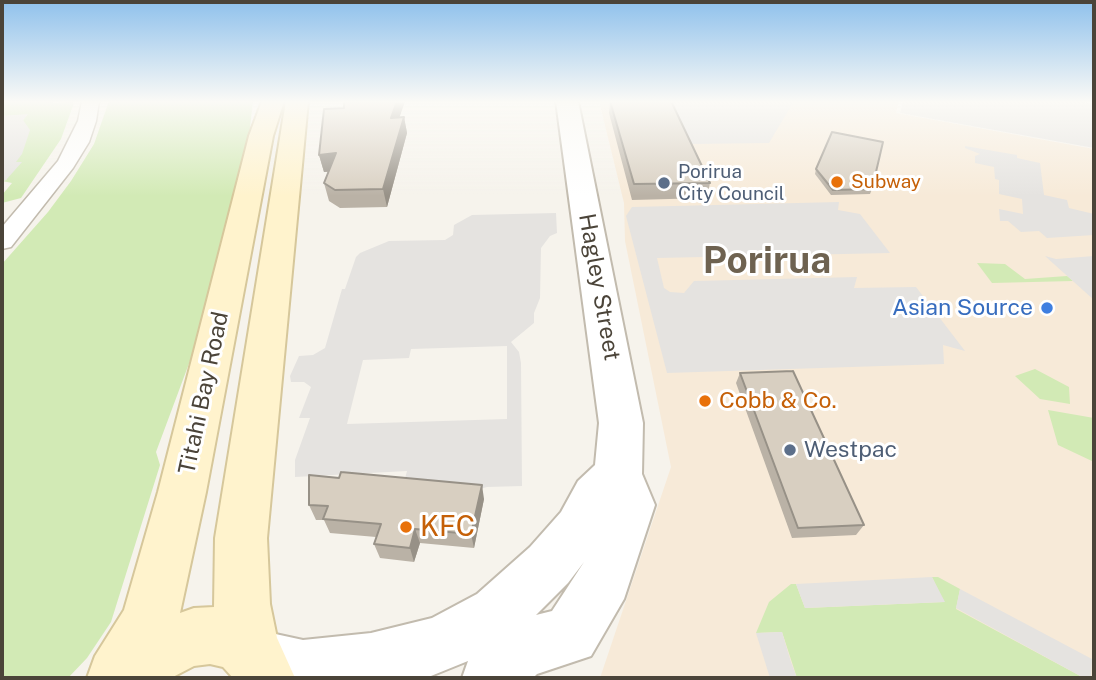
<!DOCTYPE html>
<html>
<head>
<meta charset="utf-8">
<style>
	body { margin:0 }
	#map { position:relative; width:1096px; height:680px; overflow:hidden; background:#f6f3ec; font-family:"Public Sans",sans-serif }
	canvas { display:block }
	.frame { position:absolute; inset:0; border:4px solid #4b4439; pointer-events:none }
</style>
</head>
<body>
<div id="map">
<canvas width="1096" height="680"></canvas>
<div class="frame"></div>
</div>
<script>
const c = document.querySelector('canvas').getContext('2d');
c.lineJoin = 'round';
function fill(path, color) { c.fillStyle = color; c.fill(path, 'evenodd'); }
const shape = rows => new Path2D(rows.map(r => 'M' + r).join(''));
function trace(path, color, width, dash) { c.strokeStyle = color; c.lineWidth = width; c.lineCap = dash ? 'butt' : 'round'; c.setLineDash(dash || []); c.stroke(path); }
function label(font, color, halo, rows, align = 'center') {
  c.font = font + ' "Public Sans",sans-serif'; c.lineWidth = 6; c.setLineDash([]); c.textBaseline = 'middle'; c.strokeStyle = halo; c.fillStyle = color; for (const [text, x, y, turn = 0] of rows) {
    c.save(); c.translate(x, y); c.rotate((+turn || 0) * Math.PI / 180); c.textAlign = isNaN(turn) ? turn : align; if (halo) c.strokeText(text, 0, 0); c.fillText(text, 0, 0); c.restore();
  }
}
fill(shape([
	[599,101,899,101,896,113,1094,149,1094,678,600,678,671,467,625,241,624,203]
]), '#f7ead8');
fill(shape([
	[13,101,74,103,61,139,21,198,2,203,2,195,12,183,2,181,6,180,15,162,23,120,27,115,2,116,2,102],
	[109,101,253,101,249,137,200,334,156,452,160,465,111,622,87,658,68,678,2,678,2,264,48,212,71,181,94,144],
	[977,263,1005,264,1025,279,1067,276,1073,281,992,283],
	[1035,369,1069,387,1070,404,1040,399,1015,376],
	[1048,410,1094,418,1094,462,1058,445],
	[932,577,938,577,960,589,956,609,1084,678,797,678,782,632,756,633,769,602,791,584,796,584,805,608,944,602]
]), '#d2eab5');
fill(shape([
	[671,101,794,101,769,143,690,144],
	[903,101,1081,101,1094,105,1094,148,900,113],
	[28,114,23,120,30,130,22,154,16,162,22,162,6,180,2,181,2,116],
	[965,146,1017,155,1017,158,1040,163,1044,195,1067,200,1069,208,1094,214,1094,235,1047,238,1039,231,1021,232,1008,221,1000,221,999,209,1023,214,1022,199,999,194,999,180,995,179,994,167,975,163,975,156,980,154,965,148],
	[839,202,838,210,860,214,890,253,657,258,664,288,670,292,684,293,694,281,857,277,854,288,916,287,965,351,943,345,944,364,667,373,626,216,632,207],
	[556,213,557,233,550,236,541,248,540,298,534,313,534,323,511,342,519,352,521,363,522,486,487,487,473,491,402,490,407,471,295,477,295,460,310,418,299,418,311,387,304,382,291,382,290,376,299,356,313,355,325,348,342,289,345,289,356,257,360,253,389,241,445,240,453,235,454,225,472,215],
	[507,346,507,419,347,424,363,360,409,358,411,349],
	[1045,256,1056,259,1094,256,1094,300],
	[932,577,945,602,805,608,796,584],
	[960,589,1092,659,1091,678,1084,678,956,608],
	[782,632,791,662,797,678,770,678,756,633]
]), '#e5e3e0');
const minor = shape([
	[82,101,99,101,96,121,89,142,73,168,11,247,2,249,2,227,58,161,78,121,82,101]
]);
const tertiary = shape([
	[556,101,578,101,643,423,642,474,655,505,624,599,591,656,537,674,533,678,462,678,468,661,426,678,235,678,227,660,236,639,257,630,303,640,371,633,432,618,477,594,530,547,561,512,578,481,595,465,599,423,556,101],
	[584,562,552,611,536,615,568,583,584,562]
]);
const secondary = shape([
	[262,101,284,101,273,136,206,492,180,613,194,608,214,607,215,538,286,101,308,101,267,538,270,604,277,638,295,678,233,678,223,667,210,664,194,666,171,678,87,678,95,656,124,610,158,492,249,136,262,101]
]);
trace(minor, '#c2bbae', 3);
trace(tertiary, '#c2bbae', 4);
trace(secondary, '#d6c79b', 4);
fill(minor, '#fff');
fill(tertiary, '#fff');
fill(secondary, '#fff3cd');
fill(shape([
	[344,101,405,101,399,117,404,117,407,133,387,207,340,208,329,201,324,183,329,172,324,172,319,155,344,108],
	[610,101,710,183,707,198,632,200,609,113],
	[816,169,872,189,870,194,831,195,815,174],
	[740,373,864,525,856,535,792,538,736,383],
	[339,478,484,499,474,548,420,543,414,562,380,558,374,544,376,537,330,533,324,520,316,520,309,505]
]), '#bab2a6');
fill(shape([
	[397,101,405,101,394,134,391,118],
	[404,117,407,133,387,207,383,189],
	[336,153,341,170,324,172,319,155],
	[482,485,484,499,474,548,471,534],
	[415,529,420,543,414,562,410,548]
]), '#979187');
const building = shape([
	[344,101,397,101,391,118,404,117,383,189,335,190,324,183,336,153,319,155,324,109,344,108,344,101],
	[610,101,671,101,710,183,634,184,610,101],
	[832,132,883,142,872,189,833,190,816,169,832,132],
	[793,371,864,525,798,528,740,373,793,371],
	[341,472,482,485,471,534,415,529,410,548,374,544,381,524,323,519,328,506,309,505,309,475,339,478,341,472]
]);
fill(building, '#d8cfc1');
trace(building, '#979187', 2);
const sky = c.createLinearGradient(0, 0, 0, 196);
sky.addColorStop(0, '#8fc1ec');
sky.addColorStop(0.52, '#fbfaf6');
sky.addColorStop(1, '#fbfaf600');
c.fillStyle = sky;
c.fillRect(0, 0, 1096, 196);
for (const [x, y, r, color] of [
	[837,182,7,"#e8710a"],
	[664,183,7,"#5c6f8a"],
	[1047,308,7,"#3f7fe0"],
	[705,401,7,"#e8710a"],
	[790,450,7,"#5c6f8a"],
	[406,527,7,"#e8710a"]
]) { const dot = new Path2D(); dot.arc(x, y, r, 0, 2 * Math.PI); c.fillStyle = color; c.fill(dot); trace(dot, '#fff', 2.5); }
label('19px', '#4e5e75', '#fff', [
	["Porirua",678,172],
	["City Council",678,194]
], 'left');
label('19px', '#c56008', '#fff', [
	["Subway",851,182]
], 'left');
label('23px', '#4b4439', '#fff', [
	["Hagley Street",599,287,80],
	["Titahi Bay Road",204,393,-78]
]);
label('23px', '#366cbe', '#fff', [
	["Asian Source",1033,308]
], 'right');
label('23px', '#c56008', '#fff', [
	["Cobb & Co.",719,401]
], 'left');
label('23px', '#4e5e75', '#fff', [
	["Westpac",804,450]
], 'left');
label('28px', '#c56008', '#fff', [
	["KFC",420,527]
], 'left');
label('bold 37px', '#6e6250', '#fff', [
	["Porirua",767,262]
]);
</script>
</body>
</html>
